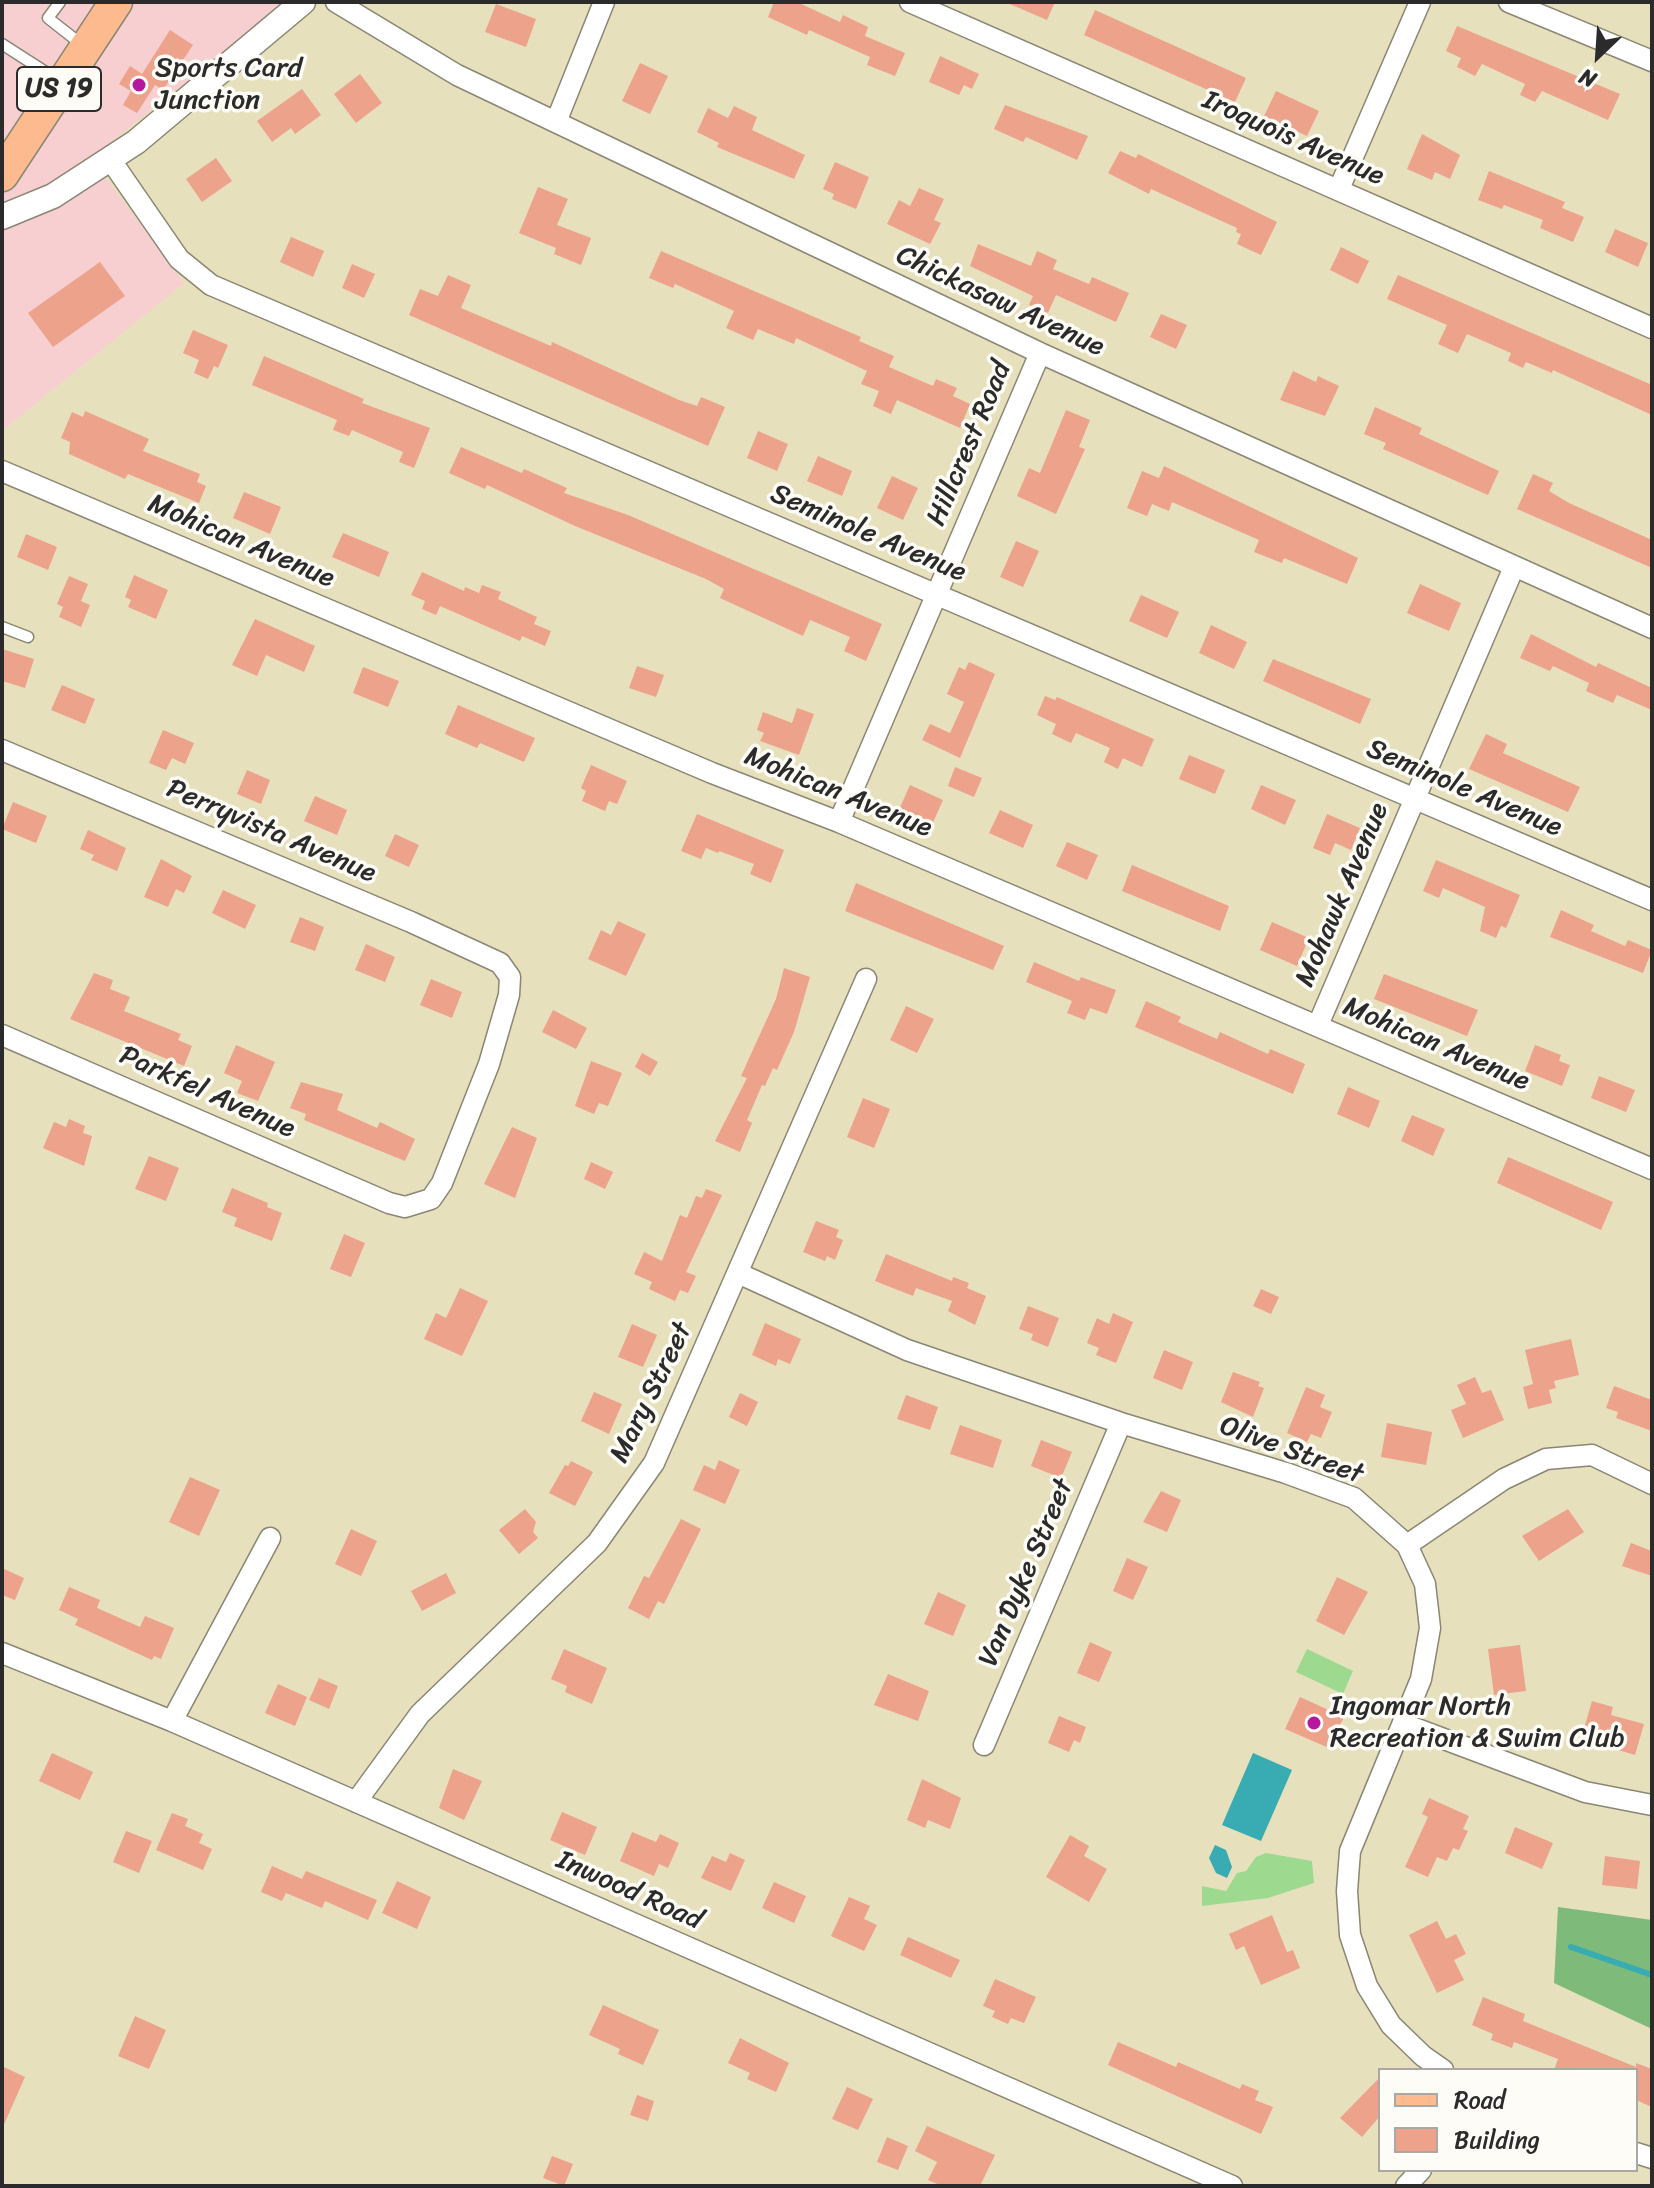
<!DOCTYPE html>
<html>
<head>
<meta charset="utf-8">
<style>
	body { margin:0 }
	#map { position:relative; width:1654px; height:2188px; overflow:hidden; background:#e7e0bd; font-family:Sriracha,sans-serif }
	canvas { display:block }
	.frame { position:absolute; inset:0; border:4px solid #2b2b2b; pointer-events:none }
	.legend { position:absolute; left:1378px; top:2068px; width:260px; height:104px; box-sizing:border-box; background:#fdfcf7; border:2px solid #a9a8a5; margin:0; padding:10px 14px; list-style:none; font-size:24px; color:#2b2b2b }
	.legend li { display:flex; align-items:center; gap:16px; height:40px }
	.legend b { width:40px; border:2px solid #a9a8a5 }
	.north { position:absolute; left:1558px; top:16px; width:80px; height:80px; -webkit-text-stroke:6px #fdfcf7; paint-order:stroke; rotate:205deg; font-size:22px; font-weight:700; line-height:32px; text-align:center; color:#2b2b2b }
	.north::after { content:''; display:block; margin:auto; width:28px; height:36px; background:#2b2b2b; clip-path:polygon(50% 0,100% 100%,50% 72%,0 100%) }
</style>
</head>
<body>
<div id="map">
<canvas width="1654" height="2188"></canvas>
<div class="frame"></div>
<ul class="legend">
<li><b style="height:10px;background:#fcba8e"></b>Road</li>
<li><b style="height:22px;background:#eda28b"></b>Building</li>
</ul>
<div class="north">N</div>
</div>
<script>
const c = document.querySelector('canvas').getContext('2d');
c.lineJoin = 'round';
function fill(path, color) { c.fillStyle = color; c.fill(path, 'evenodd'); }
const shape = rows => new Path2D(rows.map(r => 'M' + r).join(''));
function trace(path, color, width, dash) { c.strokeStyle = color; c.lineWidth = width; c.lineCap = dash ? 'butt' : 'round'; c.setLineDash(dash || []); c.stroke(path); }
function label(font, color, halo, rows, align = 'center') {
  c.font = font + ' Sriracha,sans-serif'; c.lineWidth = 7; c.setLineDash([]); c.textBaseline = 'middle'; c.strokeStyle = halo; c.fillStyle = color; for (const [text, x, y, turn = 0] of rows) {
    c.save(); c.translate(x, y); c.rotate((+turn || 0) * Math.PI / 180); c.textAlign = isNaN(turn) ? turn : align; if (halo) c.strokeText(text, 0, 0); c.fillText(text, 0, 0); c.restore();
  }
}
fill(shape([
	[2,2,287,2,91,158,184,283,2,431]
]), '#f7cfd0');
fill(shape([
	[1307,1649,1353,1671,1343,1694,1296,1672],
	[1266,1853,1312,1861,1314,1883,1268,1898,1202,1906,1202,1886,1226,1891,1237,1873,1246,1871,1256,1857]
]), '#9dda8f');
fill(shape([
	[1558,1907,1652,1920,1652,2029,1554,1983]
]), '#7eba7a');
fill(shape([
	[1253,1753,1292,1770,1261,1841,1222,1825],
	[1215,1845,1226,1850,1232,1867,1227,1878,1216,1873,1209,1858]
]), '#39abb2');
trace(shape([
	[1571,1947,1652,1975]
]), '#39abb2', 6);
fill(shape([
	[774,2,797,2,840,22,843,15,868,27,865,36,905,53,895,76,867,65,870,57,809,30,807,35,768,17],
	[1005,2,1055,2,1047,20],
	[496,4,536,19,526,47,485,32],
	[1095,10,1246,78,1235,102,1084,35],
	[1457,26,1620,94,1608,120,1542,91,1535,102,1520,95,1525,84,1482,64,1475,76,1457,67,1461,58,1446,51],
	[170,30,193,45,163,90,155,85,137,113,123,105,131,91,119,84,130,66,142,74],
	[940,56,979,74,972,89,964,85,959,95,929,82],
	[640,63,668,76,650,114,622,101],
	[360,74,382,103,356,123,334,94],
	[302,89,321,115,295,134,291,128,272,142,257,121],
	[1276,91,1319,111,1307,136,1264,116],
	[1005,105,1088,136,1077,160,1026,137,1023,142,994,129],
	[734,106,757,117,752,130,805,155,794,179,717,147,719,143,697,132,708,108,728,118],
	[1422,134,1460,155,1450,179,1435,172,1432,180,1407,169],
	[1120,151,1136,158,1138,154,1277,222,1261,255,1237,244,1241,234,1236,232,1237,228,1151,189,1149,194,1108,173],
	[216,158,232,181,202,202,186,179],
	[835,162,869,177,856,209,832,199,834,194,823,189],
	[1489,171,1565,202,1562,208,1584,217,1573,242,1540,228,1543,220,1504,205,1502,209,1478,200],
	[538,187,568,199,557,225,591,238,581,265,554,254,556,248,519,233],
	[919,188,944,199,934,220,941,223,930,244,887,224,899,200,910,206],
	[1615,229,1648,243,1638,267,1605,252],
	[291,237,324,251,313,277,280,262],
	[978,244,1031,266,1037,251,1057,260,1053,269,1089,284,1092,277,1129,293,1116,322,1056,295,1048,313,1029,305,1033,296,970,266],
	[1341,247,1369,261,1358,284,1330,270],
	[661,251,861,337,859,341,894,356,889,367,933,386,936,379,957,388,953,396,970,404,960,428,897,400,891,414,873,406,879,391,861,384,867,371,796,338,794,344,758,329,753,340,726,328,734,311,675,284,673,288,649,278],
	[100,262,125,296,53,347,28,313],
	[352,264,375,274,364,298,342,288],
	[448,275,471,285,461,308,551,346,552,342,679,400,697,406,701,397,725,407,708,446,409,315,420,289,438,296],
	[1398,275,1652,385,1652,415,1553,370,1552,373,1526,362,1523,368,1508,361,1511,353,1467,334,1458,353,1438,344,1447,325,1387,299],
	[1161,314,1187,325,1176,349,1150,337],
	[193,330,228,345,218,368,214,366,208,379,194,373,199,360,183,353],
	[264,356,364,399,362,403,430,428,414,468,399,462,403,452,352,430,349,436,333,430,337,420,252,385],
	[1293,371,1316,382,1318,376,1339,386,1325,416,1280,400],
	[1375,407,1422,428,1419,434,1499,471,1488,495,1383,449,1386,443,1364,434],
	[1066,410,1090,420,1079,447,1085,449,1056,514,1017,496,1029,468,1040,473],
	[85,411,149,439,143,451,200,474,197,482,206,486,199,503,128,474,125,479,69,454,70,442,61,438,72,412,83,417],
	[758,431,788,444,777,471,747,458],
	[461,447,522,473,524,469,567,488,564,493,628,515,882,624,866,661,844,651,850,637,810,620,803,636,720,598,724,589,706,579,575,526,487,485,485,489,449,473],
	[818,456,852,471,842,496,807,481],
	[1164,466,1358,558,1347,584,1284,558,1282,563,1254,552,1259,540,1172,502,1169,511,1152,504,1147,516,1127,508,1142,471,1159,478],
	[1533,474,1553,483,1549,491,1569,503,1652,540,1652,568,1517,509],
	[892,476,918,488,903,520,877,508],
	[244,492,281,507,270,534,233,518],
	[343,533,389,552,379,577,332,557],
	[26,534,57,547,48,570,17,557],
	[1016,541,1039,551,1023,587,1000,577],
	[422,572,464,591,465,587,479,593,482,585,501,592,498,599,537,617,534,624,551,631,545,646,522,636,520,641,440,606,436,615,422,609,425,601,411,595],
	[134,575,168,590,156,619,128,607,131,600,125,597],
	[69,576,88,584,81,601,90,605,81,627,59,617,63,607,57,604],
	[1420,584,1461,603,1449,631,1407,613],
	[1141,595,1179,612,1167,638,1129,621],
	[255,619,315,646,304,672,266,655,257,676,232,665],
	[1211,625,1247,642,1234,669,1199,653],
	[1531,634,1596,667,1598,663,1652,688,1652,710,1617,695,1613,703,1586,691,1589,683,1553,666,1550,671,1520,658],
	[2,649,34,659,25,688,2,681],
	[1273,659,1371,699,1360,724,1263,681],
	[969,662,995,674,960,758,922,740,930,724,950,733,964,702,947,694,959,667,965,670],
	[637,666,664,675,656,697,629,688],
	[363,667,399,681,388,707,353,693],
	[62,685,95,699,85,724,51,710],
	[1045,696,1055,700,1057,697,1154,739,1142,767,1123,758,1118,769,1104,762,1110,748,1076,733,1071,743,1052,734,1056,724,1037,715],
	[458,705,535,738,524,762,480,743,477,748,445,734],
	[797,708,814,714,799,755,760,741,764,733,757,730,763,712,792,723],
	[163,730,194,743,185,764,172,758,166,770,149,763],
	[1486,734,1507,744,1503,753,1580,787,1568,812,1469,769],
	[1189,755,1225,770,1215,794,1179,779],
	[591,765,627,781,617,804,609,801,605,811,582,801,586,791,581,788],
	[955,767,982,778,974,797,948,786],
	[247,770,270,780,261,804,237,794],
	[910,785,943,800,931,827,898,812],
	[1261,785,1296,800,1285,825,1251,809],
	[315,796,347,810,337,835,304,821],
	[13,802,47,816,36,843,2,829],
	[1000,810,1033,825,1023,848,989,833],
	[697,814,784,850,771,883,750,874,754,864,719,851,718,853,706,848,701,859,681,851],
	[1327,814,1360,828,1351,850,1335,843,1330,855,1313,848],
	[88,830,126,848,117,871,91,860,94,855,80,849],
	[395,834,419,845,409,867,385,856],
	[1067,842,1098,855,1087,880,1056,866],
	[161,859,192,876,184,893,176,889,168,907,144,897],
	[1436,860,1520,895,1506,928,1501,926,1496,938,1480,931,1485,907,1443,888,1439,898,1423,891],
	[1132,865,1229,906,1220,931,1122,891],
	[856,883,1004,946,993,970,845,911],
	[223,890,256,905,245,929,212,913],
	[1561,910,1594,925,1591,931,1625,946,1628,940,1652,950,1643,973,1550,937],
	[300,917,324,927,315,951,290,942],
	[618,921,646,934,626,976,588,959,601,930,611,935],
	[1272,922,1309,938,1297,966,1260,950],
	[366,944,395,957,385,982,355,970],
	[1034,962,1079,981,1081,977,1116,990,1107,1014,1090,1008,1085,1020,1067,1013,1072,1001,1026,982],
	[784,968,810,977,794,1032,777,1070,773,1068,765,1086,762,1085,747,1120,752,1123,740,1152,715,1141,747,1078,741,1076,776,999],
	[94,973,113,980,110,989,130,997,124,1011,181,1034,178,1040,192,1046,184,1066,70,1019],
	[1384,974,1478,1010,1467,1036,1374,999],
	[431,979,462,992,452,1018,420,1005],
	[1146,1001,1181,1017,1178,1022,1217,1039,1220,1032,1268,1054,1270,1049,1305,1064,1293,1094,1135,1027],
	[906,1006,934,1019,917,1053,890,1040],
	[553,1010,587,1028,576,1049,542,1032],
	[236,1045,275,1062,258,1101,237,1093,242,1081,224,1073],
	[1535,1045,1561,1055,1559,1061,1570,1065,1562,1086,1525,1071],
	[642,1053,658,1062,650,1076,635,1067],
	[591,1061,622,1073,608,1106,599,1103,594,1114,575,1106],
	[1599,1076,1635,1090,1626,1112,1591,1098],
	[301,1082,343,1094,337,1110,377,1128,380,1122,415,1139,405,1161,304,1120,306,1114,290,1108],
	[1348,1087,1380,1101,1369,1128,1337,1114],
	[863,1098,890,1109,874,1148,847,1137],
	[1412,1115,1445,1129,1433,1156,1401,1141],
	[69,1119,85,1126,83,1133,92,1136,84,1166,43,1148,54,1122,66,1127],
	[512,1127,537,1138,515,1198,484,1184],
	[149,1156,179,1168,166,1201,135,1189],
	[1508,1157,1613,1202,1601,1230,1497,1183],
	[591,1162,613,1172,605,1189,584,1179],
	[232,1188,268,1203,267,1207,282,1213,272,1241,234,1226,237,1218,222,1212],
	[706,1189,722,1195,686,1272,696,1276,688,1293,680,1290,675,1301,649,1289,652,1282,634,1274,644,1252,662,1261,680,1215,687,1218,696,1196,702,1198],
	[816,1221,839,1230,836,1237,843,1240,835,1260,827,1256,825,1261,803,1252],
	[344,1234,365,1243,351,1277,330,1269],
	[886,1254,952,1281,953,1277,969,1283,967,1288,986,1296,975,1325,948,1311,952,1301,916,1288,913,1296,875,1281],
	[460,1288,488,1301,462,1356,424,1339,436,1313,446,1318],
	[1261,1289,1279,1297,1271,1314,1253,1306],
	[1028,1306,1059,1318,1048,1347,1031,1340,1033,1334,1019,1329],
	[1113,1313,1133,1322,1116,1363,1096,1355,1099,1348,1087,1343,1097,1318,1109,1324],
	[765,1323,801,1339,790,1364,778,1359,776,1366,752,1355],
	[632,1324,657,1335,643,1367,618,1357],
	[1571,1339,1579,1375,1554,1381,1556,1388,1549,1390,1552,1403,1528,1409,1523,1387,1533,1384,1525,1350],
	[1164,1350,1193,1362,1182,1390,1153,1378],
	[1233,1372,1260,1382,1258,1386,1264,1388,1253,1417,1221,1402],
	[1475,1377,1482,1393,1491,1390,1504,1420,1463,1438,1451,1410,1466,1404,1457,1385],
	[1614,1386,1652,1400,1652,1431,1616,1418,1618,1412,1606,1408],
	[1306,1387,1325,1395,1320,1407,1332,1412,1321,1438,1311,1434,1307,1442,1287,1433],
	[594,1392,622,1404,609,1434,581,1421],
	[740,1393,758,1402,747,1426,729,1417],
	[906,1395,938,1407,930,1430,897,1419],
	[1387,1423,1432,1432,1426,1465,1381,1457],
	[960,1425,1002,1440,993,1468,950,1454],
	[1041,1440,1072,1452,1061,1478,1031,1466],
	[719,1460,740,1470,725,1504,693,1490,704,1465,715,1470],
	[571,1461,593,1472,575,1506,549,1493,565,1465,568,1466],
	[190,1477,220,1490,199,1536,169,1522],
	[1161,1491,1181,1500,1167,1532,1143,1522],
	[525,1509,536,1522,533,1532,538,1538,519,1554,499,1530],
	[1568,1509,1584,1532,1539,1561,1522,1536],
	[681,1519,701,1529,664,1604,658,1601,649,1619,628,1608,644,1576,649,1578],
	[351,1529,377,1541,361,1576,335,1564],
	[1631,1543,1652,1551,1652,1576,1622,1566],
	[1127,1558,1148,1567,1133,1600,1113,1591],
	[2,1568,24,1578,15,1600,2,1595],
	[446,1573,456,1593,422,1611,411,1591],
	[1337,1577,1368,1592,1344,1635,1316,1621],
	[69,1587,100,1600,97,1608,140,1627,145,1616,174,1628,161,1659,154,1656,152,1660,75,1625,78,1619,59,1610],
	[938,1592,966,1605,953,1636,924,1624],
	[1090,1642,1112,1652,1099,1682,1077,1673],
	[1520,1645,1526,1691,1494,1695,1488,1649],
	[564,1649,607,1668,592,1704,565,1692,567,1686,551,1679],
	[888,1674,929,1691,918,1721,874,1705],
	[319,1678,338,1686,329,1709,309,1700],
	[278,1684,307,1697,295,1726,265,1713],
	[1300,1697,1344,1717,1329,1748,1285,1729],
	[1592,1701,1613,1707,1611,1715,1644,1724,1635,1755,1581,1739],
	[1059,1716,1086,1727,1080,1743,1074,1740,1069,1752,1048,1743],
	[52,1753,93,1772,80,1800,39,1781],
	[453,1769,482,1781,464,1820,439,1808],
	[922,1779,961,1798,950,1829,928,1820,925,1828,907,1820],
	[1429,1798,1469,1816,1463,1829,1468,1831,1459,1850,1453,1848,1447,1861,1437,1857,1428,1877,1405,1867,1428,1817,1422,1814],
	[562,1812,597,1827,585,1855,550,1840],
	[172,1813,188,1819,185,1826,203,1834,199,1843,212,1849,203,1870,156,1850],
	[1515,1827,1553,1843,1542,1869,1505,1853],
	[126,1831,152,1841,139,1873,113,1862],
	[632,1832,656,1842,660,1834,679,1843,668,1868,659,1864,654,1876,620,1861],
	[1070,1835,1089,1846,1084,1856,1107,1869,1089,1902,1046,1877],
	[730,1853,745,1860,731,1891,701,1878,712,1856,726,1862],
	[1605,1856,1640,1861,1637,1889,1602,1885],
	[272,1866,302,1879,306,1871,377,1900,368,1920,325,1901,322,1908,286,1893,282,1901,261,1892],
	[397,1881,431,1897,417,1929,382,1913],
	[774,1882,806,1896,794,1923,762,1908],
	[849,1897,870,1906,864,1919,877,1925,864,1951,831,1936],
	[1272,1915,1287,1952,1293,1950,1300,1968,1261,1985,1244,1946,1236,1950,1229,1934],
	[1437,1921,1446,1939,1456,1934,1466,1954,1454,1960,1464,1980,1437,1993,1409,1935],
	[908,1937,960,1960,951,1978,900,1955],
	[995,1979,1036,1997,1024,2023,1011,2018,1008,2024,992,2017,995,2011,983,2006],
	[1483,1997,1525,2014,1523,2021,1636,2067,1636,2063,1652,2069,1652,2107,1636,2100,1636,2070,1554,2070,1558,2059,1514,2042,1512,2048,1491,2040,1493,2034,1472,2025],
	[603,2005,659,2030,643,2065,618,2054,620,2049,589,2035],
	[135,2016,166,2030,149,2069,118,2056],
	[740,2038,789,2063,776,2092,747,2079,750,2073,728,2063],
	[1118,2042,1176,2067,1178,2062,1240,2089,1242,2084,1259,2091,1255,2100,1273,2107,1261,2134,1108,2065],
	[2,2066,25,2077,2,2129],
	[1380,2077,1380,2116,1362,2137,1340,2118],
	[847,2087,873,2099,858,2130,832,2119],
	[637,2095,654,2101,648,2121,630,2115],
	[927,2126,995,2155,980,2186,942,2186,928,2180,937,2162,915,2151],
	[887,2137,908,2146,898,2170,877,2162],
	[552,2156,573,2164,564,2186,543,2178]
]), '#eda28b');
const service = shape([
	[60,2,48,18,81,44],
	[2,44,58,80],
	[2,627,28,637]
]);
const minor = shape([
	[336,2,457,75,1040,353,1652,628],
	[910,2,1652,328],
	[1509,2,1652,61],
	[556,122,604,2],
	[110,159,179,259,211,285,1652,900],
	[1339,189,1420,2],
	[2,471,712,773,839,822,1652,1169],
	[2,750,411,922,500,963,510,977,509,995,489,1064,442,1183,431,1199,405,1207,389,1203,2,1035],
	[839,822,1040,353],
	[1318,1025,1514,567],
	[740,1274,907,1350,1121,1423,1286,1473,1354,1498,1407,1545,1425,1584,1430,1628,1421,1679,1350,1851,1347,1891,1350,1935,1367,1986,1391,2025,1423,2056,1443,2070],
	[1407,1545,1504,1479,1546,1459,1592,1455,1652,1484],
	[2,1653,172,1721,1232,2186],
	[172,1721,270,1538],
	[1404,1724,1585,1792,1652,1805],
	[984,1745,1121,1423],
	[356,1802,420,1714,597,1543,654,1463,866,979],
	[1636,2153,1652,2158],
	[1406,2186,1421,2170]
]);
const tertiary = shape([
	[2,217,53,196,136,142,303,2]
]);
const primary = shape([
	[2,175,116,2]
]);
trace(service, '#898674', 13);
trace(minor, '#898674', 23);
trace(tertiary, '#898674', 27);
trace(primary, '#898674', 35);
trace(service, '#fff', 10);
trace(minor, '#fff', 20);
trace(tertiary, '#fff', 24);
trace(primary, '#fcba8e', 32);
for (const [x, y, r, color] of [
	[139,85,8,"#b5179e"],
	[1314,1723,8,"#b5179e"]
]) { const dot = new Path2D(); dot.arc(x, y, r, 0, 2 * Math.PI); c.fillStyle = color; c.fill(dot); trace(dot, '#fdfcf7', 3); }
for (const [x, y, w] of [
	[59,89,84]
]) { const box = new Path2D(); box.roundRect(x - w / 2, y - 22, w, 44, 6); c.fillStyle = '#fdfcf7'; c.fill(box); trace(box, '#2b2b2b', 2); }
label('bold 26px', '#2b2b2b', null, [
	["US 19",59,89]
]);
label('28px', '#2b2b2b', '#fdfcf7', [
	["Sports Card",155,69],
	["Junction",155,101],
	["Ingomar North",1330,1707],
	["Recreation & Swim Club",1330,1739]
], 'left');
label('28px', '#2b2b2b', '#fdfcf7', [
	["Iroquois Avenue",1293,139,24],
	["Chickasaw Avenue",1000,302,25],
	["Hillcrest Road",970,444,-67],
	["Seminole Avenue",868,534,23],
	["Mohican Avenue",241,542,23],
	["Seminole Avenue",1464,789,23],
	["Mohican Avenue",838,793,22],
	["Perryvista Avenue",271,832,23],
	["Mohawk Avenue",1343,895,-67],
	["Mohican Avenue",1436,1045,23],
	["Parkfel Avenue",207,1093,24],
	["Mary Street",652,1393,-64],
	["Olive Street",1291,1451,20],
	["Van Dyke Street",1027,1573,-67],
	["Inwood Road",629,1891,24]
]);
</script>
</body>
</html>
